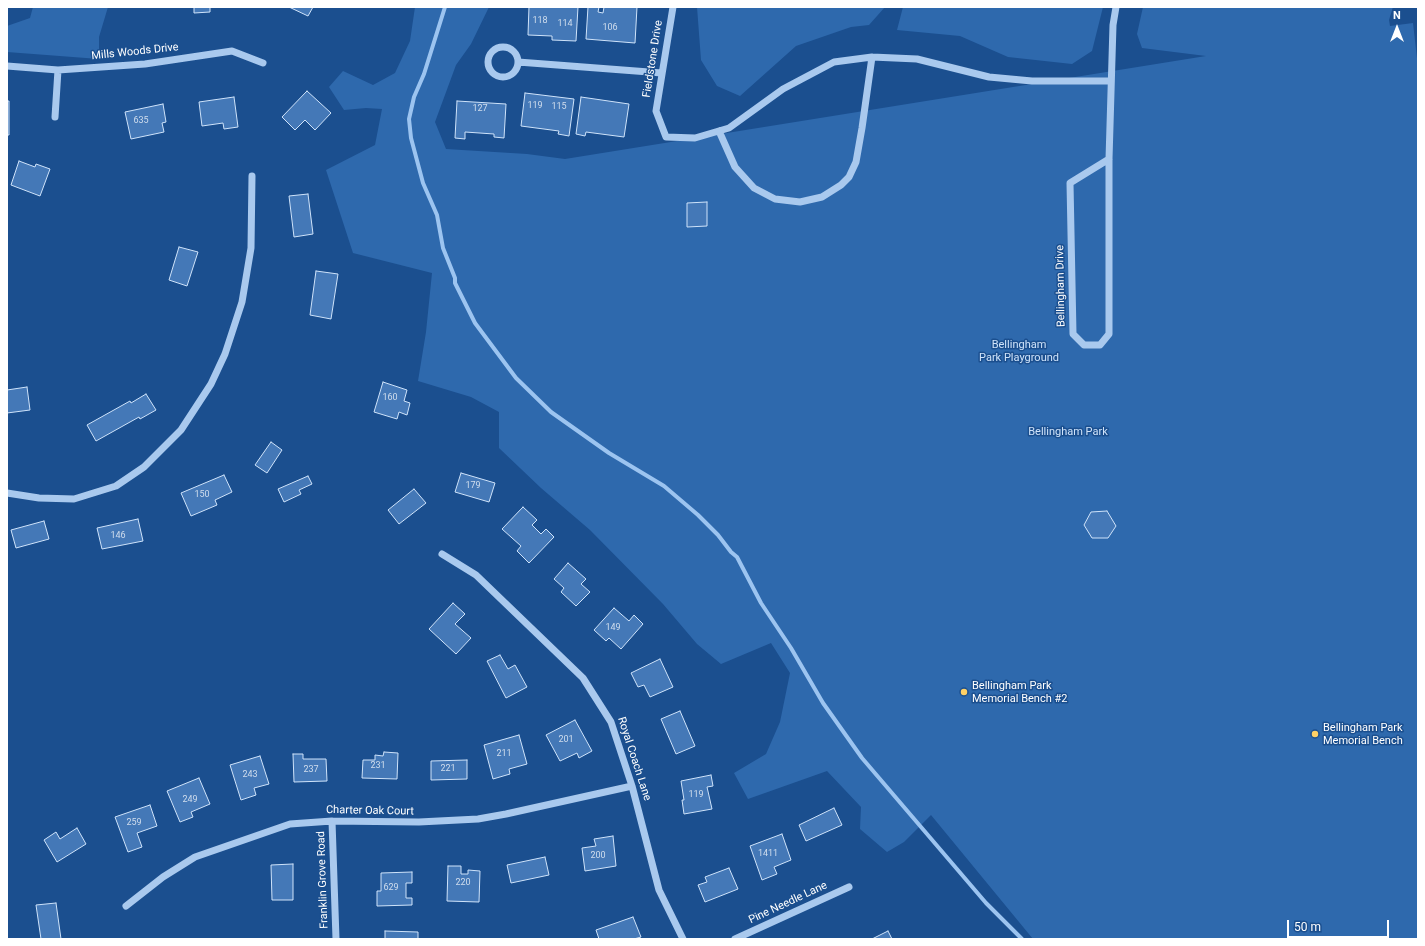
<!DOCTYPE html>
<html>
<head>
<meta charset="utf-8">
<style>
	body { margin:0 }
	#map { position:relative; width:1425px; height:946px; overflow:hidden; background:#1b4f8f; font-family:Roboto,sans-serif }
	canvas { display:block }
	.frame { position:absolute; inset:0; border:8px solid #fff; pointer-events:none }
	.north { position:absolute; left:1377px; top:8px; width:40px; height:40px; -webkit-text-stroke:3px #1b4f8f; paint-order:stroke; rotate:0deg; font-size:11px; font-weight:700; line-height:16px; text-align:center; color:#fff }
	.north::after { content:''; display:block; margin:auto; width:14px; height:18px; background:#fff; clip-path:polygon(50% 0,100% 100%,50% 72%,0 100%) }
	.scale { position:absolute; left:1287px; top:920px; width:102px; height:18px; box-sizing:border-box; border:2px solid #fff; border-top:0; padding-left:5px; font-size:12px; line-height:14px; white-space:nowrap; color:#fff; -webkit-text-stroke:3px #1b4f8f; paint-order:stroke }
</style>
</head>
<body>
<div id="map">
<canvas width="1425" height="946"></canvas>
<div class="frame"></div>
<div class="north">N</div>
<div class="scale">50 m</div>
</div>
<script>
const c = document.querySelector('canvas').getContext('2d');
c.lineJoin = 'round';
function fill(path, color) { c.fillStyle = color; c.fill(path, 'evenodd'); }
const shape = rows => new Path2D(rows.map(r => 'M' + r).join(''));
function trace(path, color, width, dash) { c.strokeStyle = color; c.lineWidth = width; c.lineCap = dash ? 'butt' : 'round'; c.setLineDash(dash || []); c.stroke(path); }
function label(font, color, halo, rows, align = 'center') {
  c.font = font + ' Roboto,sans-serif'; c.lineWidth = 3; c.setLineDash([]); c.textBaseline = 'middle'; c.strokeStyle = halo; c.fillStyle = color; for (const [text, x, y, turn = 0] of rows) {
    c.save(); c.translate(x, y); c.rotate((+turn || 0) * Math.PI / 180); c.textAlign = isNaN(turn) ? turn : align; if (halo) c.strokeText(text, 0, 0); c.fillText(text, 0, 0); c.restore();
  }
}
fill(shape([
	[33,7,108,7,99,37,99,59,7,52,7,26,30,18],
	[415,7,489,7,471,44,456,65,435,122,446,149,527,154,565,159,1206,56,1142,48,1137,34,1143,7,1393,7,1389,20,1390,26,1413,23,1418,67,1418,939,1033,939,931,815,904,842,887,852,860,829,861,807,827,771,748,799,734,773,766,754,780,722,790,673,771,643,721,664,697,644,663,604,590,530,541,488,499,448,499,412,471,397,418,381,426,332,432,273,353,253,326,170,375,145,382,109,366,108,344,110,329,87,343,71,373,85,395,73,410,41],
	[697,7,885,7,869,25,851,27,796,46,740,96,717,86,701,60],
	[903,7,1103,7,1092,51,1072,64,1008,57,960,36,897,30]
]), '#2e69ad');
trace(shape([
	[445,7,424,74,414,97,409,119,411,138,423,183,437,215,443,248,455,278,455,283,475,323,516,378,551,412,609,453,664,486,698,515,718,535,731,552,737,557,761,603,791,648,823,703,862,758,986,903,1022,939]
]), '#9cc4f0', 4);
const building = shape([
	[194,7,210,7,210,12,194,13,194,7],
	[289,7,313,7,308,16,289,7],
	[529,7,578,7,576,41,552,40,552,36,528,35,529,7],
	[588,7,599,7,598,12,603,13,604,7,637,7,635,43,586,39,588,7],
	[307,91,331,113,315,130,305,120,295,130,282,117,307,91],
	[525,93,574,99,569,136,558,134,559,131,521,126,525,93],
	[234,97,238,127,224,129,223,123,202,126,199,102,234,97],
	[581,97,629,104,624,137,586,132,585,136,576,134,581,97],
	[7,101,9,101,9,135,7,135,7,101],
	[457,101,506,104,504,138,494,137,494,134,465,132,465,139,455,138,457,101],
	[163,104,166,122,162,123,164,132,131,139,125,112,163,104],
	[19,161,35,167,36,164,50,169,40,196,11,185,19,161],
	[308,194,313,234,294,237,289,196,308,194],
	[707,202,707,226,687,227,687,203,707,202],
	[179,247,198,252,187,286,169,280,179,247],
	[316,271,338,274,331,319,310,315,316,271],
	[383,382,407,390,404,401,410,403,407,415,399,412,397,419,374,412,383,382],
	[27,387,30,410,7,413,7,390,27,387],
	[146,394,156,410,140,419,139,417,96,441,87,425,130,401,131,403,146,394],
	[271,442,282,450,267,473,255,465,271,442],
	[461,473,495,483,489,502,455,492,461,473],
	[224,475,232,492,215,500,217,505,191,516,181,493,224,475],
	[308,476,312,484,299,490,301,494,284,502,278,489,308,476],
	[414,489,426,503,399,524,388,510,414,489],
	[523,507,537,520,532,525,541,534,546,529,554,537,529,563,517,551,521,546,502,529,523,507],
	[1107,511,1116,526,1108,538,1092,538,1084,525,1091,512,1107,511],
	[138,519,143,541,102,549,97,528,138,519],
	[44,521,49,539,16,548,11,530,44,521],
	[568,563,586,579,581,584,590,592,576,606,561,592,564,588,554,579,568,563],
	[453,603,465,614,455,624,471,638,456,654,429,629,453,603],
	[614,608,629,621,634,615,643,624,621,649,609,638,606,641,594,630,614,608],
	[500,655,508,669,515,665,527,687,506,698,487,661,500,655],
	[660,659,673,687,650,697,644,685,638,687,631,673,660,659],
	[680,711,695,746,676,754,661,719,680,711],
	[575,720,592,751,579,758,577,753,560,761,546,735,575,720],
	[519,735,527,764,509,769,510,774,493,779,484,745,519,735],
	[384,752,398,753,397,779,362,778,363,760,375,760,375,755,383,756,384,752],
	[293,754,303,754,303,759,326,759,327,781,294,782,293,754],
	[260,756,269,784,254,788,256,795,241,800,230,765,260,756],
	[467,760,467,779,431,780,431,761,467,760],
	[711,775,713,786,707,787,712,809,684,814,682,800,684,800,681,781,711,775],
	[199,778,210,804,191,812,193,817,180,822,167,791,199,778],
	[150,805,157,826,137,833,142,847,128,852,115,817,150,805],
	[834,808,842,825,806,841,799,825,834,808],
	[77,828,86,844,57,862,44,840,56,832,60,839,77,828],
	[782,834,791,860,774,867,777,874,762,880,750,846,782,834],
	[613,836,616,866,585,871,582,848,596,846,594,839,613,836],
	[545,857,549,875,511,883,507,865,545,857],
	[293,864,293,900,272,900,271,865,293,864],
	[448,866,461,866,461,874,468,874,468,870,480,871,479,902,447,901,448,866],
	[729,868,738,889,705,902,698,885,707,882,705,877,729,868],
	[412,872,412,883,406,883,406,898,412,898,412,905,377,906,377,891,381,891,381,873,412,872],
	[56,903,61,939,41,939,36,905,56,903],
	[633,917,641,937,634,939,599,939,596,930,633,917],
	[385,931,418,932,418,939,385,939,385,931],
	[888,931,892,939,872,939,888,931]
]);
fill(building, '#4478b7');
trace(building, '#cfe3fa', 1);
trace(shape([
	[673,7,656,111,666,137,695,138,729,128,783,89,834,62,872,57,917,59,989,77,1032,81,1111,81],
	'488 62a15 15 0 1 1 30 0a15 15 0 1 1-30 0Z',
	[518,62,662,73],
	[7,66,58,70,145,64,232,51,263,63],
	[55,117,58,70],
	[719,131,735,167,754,188,775,199,800,202,822,197,841,185,849,177,856,162,862,128,872,57],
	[1109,159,1070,183,1073,334,1084,345,1100,345,1109,334,1109,159,1113,25,1116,7],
	[7,493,39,498,74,499,116,486,144,467,181,430,211,384,225,354,242,302,251,248,252,176],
	[442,554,476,575,583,678,611,722,632,786,659,890,683,939],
	[332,821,336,939],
	[126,906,163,877,195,857,290,824,332,821,419,822,478,819,506,814,632,786],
	[735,939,849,887]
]), '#a9c9ee', 7);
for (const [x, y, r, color] of [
	[964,692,4,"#ffd166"],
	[1315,734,4,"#ffd166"]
]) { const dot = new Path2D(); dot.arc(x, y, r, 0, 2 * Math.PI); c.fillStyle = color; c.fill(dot); trace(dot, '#1b4f8f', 1.5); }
label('9px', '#d0dded', null, [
	["118",540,21],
	["114",565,24],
	["106",610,28],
	["119",535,106],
	["115",559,107],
	["127",480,109],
	["635",141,121],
	["160",390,398],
	["179",473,486],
	["150",202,495],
	["146",118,536],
	["149",613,628],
	["201",566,740],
	["211",504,754],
	["231",378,766],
	["221",448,769],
	["237",311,770],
	["243",250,775],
	["119",696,795],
	["249",190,800],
	["259",134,823],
	["1411",768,854],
	["200",598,856],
	["220",463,883],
	["629",391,888]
]);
label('11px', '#fff', '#1b4f8f', [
	["Mills Woods Drive",135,52,-6],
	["Fieldstone Drive",653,59,-81],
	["Bellingham Drive",1061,286,-91],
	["Royal Coach Lane",634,759,72],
	["Charter Oak Court",370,811,1],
	["Franklin Grove Road",323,880,-92],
	["Pine Needle Lane",788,903,-25]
]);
label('11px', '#cfe3fa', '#1b4f8f', [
	["Bellingham",1019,345],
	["Park Playground",1019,358],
	["Bellingham Park",1068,432]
]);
label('11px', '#fff', '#1b4f8f', [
	["Bellingham Park",972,686],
	["Memorial Bench #2",972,699],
	["Bellingham Park",1323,728],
	["Memorial Bench",1323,741]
], 'left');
</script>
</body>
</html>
